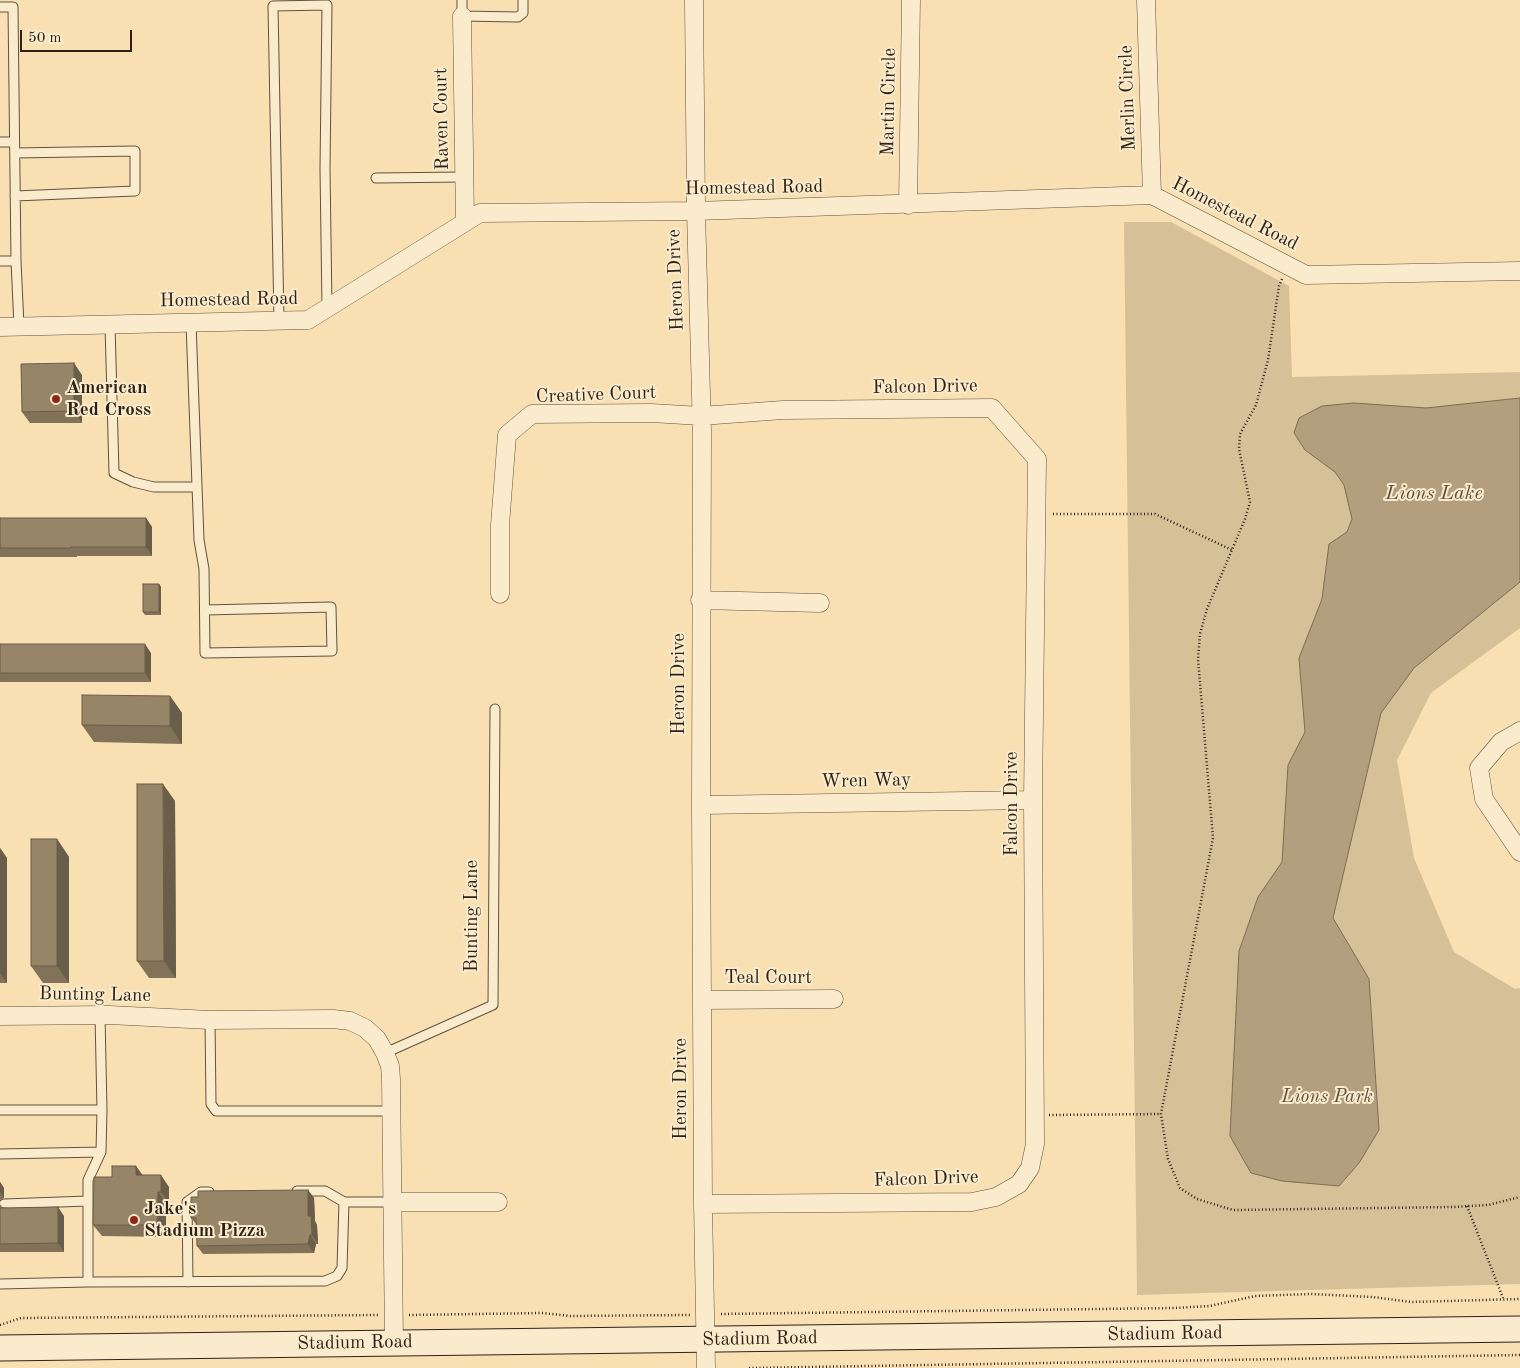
<!DOCTYPE html>
<html>
<head>
<meta charset="utf-8">
<style>
	body { margin:0 }
	#map { position:relative; width:1520px; height:1368px; overflow:hidden; background:#f8e0b2; font-family:"Old Standard TT",serif }
	canvas { display:block }
	.scale { position:absolute; left:20px; top:30px; width:112px; height:22px; box-sizing:border-box; border:2px solid #2d2217; border-top:0; padding-left:6px; font-size:15px; line-height:18px; white-space:nowrap; color:#2d2217; -webkit-text-stroke:4px #faebcd; paint-order:stroke }
</style>
</head>
<body>
<div id="map">
<canvas width="1520" height="1368"></canvas>
<div class="scale">50 m</div>
</div>
<script>
const c = document.querySelector('canvas').getContext('2d');
c.lineJoin = 'round';
function fill(path, color) { c.fillStyle = color; c.fill(path, 'evenodd'); }
const shape = rows => new Path2D(rows.map(r => 'M' + r).join(''));
function trace(path, color, width, dash) { c.strokeStyle = color; c.lineWidth = width; c.lineCap = dash ? 'butt' : 'round'; c.setLineDash(dash || []); c.stroke(path); }
function label(font, color, halo, rows, align = 'center') {
  c.font = font + ' "Old Standard TT",serif'; c.lineWidth = 4; c.setLineDash([]); c.textBaseline = 'middle'; c.strokeStyle = halo; c.fillStyle = color; for (const [text, x, y, turn = 0] of rows) {
    c.save(); c.translate(x, y); c.rotate((+turn || 0) * Math.PI / 180); c.textAlign = isNaN(turn) ? turn : align; if (halo) c.strokeText(text, 0, 0); c.fillText(text, 0, 0); c.restore();
  }
}
fill(shape([
	[1124,222,1171,222,1289,286,1292,377,1520,372,1520,628,1431,693,1397,760,1414,858,1454,952,1515,989,1520,988,1520,1284,1137,1295]
]), '#d5c098');
const water = shape([
	[1520,398,1520,582,1414,668,1381,713,1333,918,1369,979,1379,1130,1359,1163,1339,1186,1282,1181,1251,1173,1230,1136,1239,951,1258,897,1282,862,1288,765,1305,732,1299,658,1322,599,1329,544,1347,532,1352,519,1344,485,1335,472,1305,450,1294,433,1299,418,1322,406,1354,403,1426,408,1520,398]
]);
fill(water, '#b39f7d');
trace(water, '#7d6d54', 1);
const lane = shape([
	[462,0,462,16,518,17,523,13,523,0],
	[0,7,13,7,16,261],
	[0,142,14,142],
	[15,153,135,151,135,191,15,196],
	[376,178,464,177],
	[0,261,16,261,19,326],
	[279,321,273,6,327,5,325,169,327,308],
	[191,323,199,540,204,569,205,653,332,651,331,607,205,610],
	[110,324,114,473,133,482,154,487,197,487],
	[100,1015,102,1110],
	[210,1020,211,1104,216,1111,392,1111],
	[385,1053,493,1005,495,709],
	[0,1110,102,1110,101,1152,88,1180,88,1282,0,1284],
	[0,1154,101,1152],
	[297,1191,325,1191,344,1202],
	[4,1204,88,1201],
	[88,1282,325,1281,337,1276,342,1268,344,1202,393,1202],
	[188,1282,187,1202,201,1192,209,1192]
]);
const street = shape([
	[694,0,696,211,702,432,701,805,703,1204,706,1368],
	[1146,0,1152,195],
	[462,16,465,222],
	[908,205,911,0],
	[0,327,308,320,480,213,696,211,1152,195,1306,275,1520,271],
	[500,594,500,525,507,435,532,414,651,413,701,416,783,410,992,408,1037,459,1033,800,1035,1144,1030,1168,1019,1184,996,1197,972,1202,703,1204],
	[700,600,820,603],
	[1520,731,1501,742,1479,768,1484,799,1520,852],
	[701,805,1033,800],
	[702,1000,834,999],
	[0,1016,109,1015,210,1020,333,1019,350,1021,365,1028,377,1039,385,1053,390,1066,391,1079,394,1343],
	[393,1202,498,1202]
]);
const secondary = shape([
	[0,1348,1520,1329]
]);
trace(lane, '#60523e', 11);
trace(street, '#60523e', 19);
trace(secondary, '#2d2217', 27);
trace(shape([
	[1282,279,1279,286,1268,360,1256,405,1240,434,1239,449,1250,502,1245,519,1207,609,1200,634,1198,659,1213,838,1161,1114,1168,1159,1180,1188,1197,1199,1233,1210,1453,1207,1488,1205,1520,1197],
	[1053,514,1155,514,1232,550],
	[1049,1115,1161,1114],
	[1467,1206,1503,1298],
	[721,1314,1174,1308,1210,1306,1255,1296,1311,1294,1373,1297,1411,1302,1520,1299],
	[409,1315,543,1313,570,1316,690,1315],
	[0,1325,21,1318,378,1315],
	[749,1368,1520,1355]
]), '#2d2217', 2.5, [1, 2.5]);
trace(lane, '#faebcd', 9);
trace(street, '#faebcd', 18);
trace(secondary, '#faebcd', 25);
fill(shape([
	[82,375,82,423,30,423,22,412],
	[0,518,146,518,152,527,152,556,77,556,77,557,0,557],
	[159,584,161,587,161,615,145,615,143,612],
	[0,644,151,653,151,682,0,682],
	[170,696,182,713,182,744,94,742,82,725],
	[175,801,176,978,149,978,137,961],
	[57,839,69,857,69,983,43,983,31,966],
	[0,848,7,858,7,983,0,983],
	[142,1175,169,1187,169,1203,166,1203,166,1237,102,1236,93,1225,112,1177],
	[0,1182,4,1188,4,1198,0,1200],
	[308,1190,314,1198,315,1221,317,1225,318,1244,316,1244,314,1253,203,1254,197,1246,197,1225,191,1218],
	[0,1204,2,1207,64,1216,64,1252,0,1252]
]), '#827259');
fill(shape([
	[74,363,82,375,82,423,74,411],
	[146,518,152,527,152,556,146,547],
	[159,584,161,587,161,615,159,612],
	[145,644,151,653,151,682,145,673],
	[170,696,182,713,182,744,170,726],
	[163,784,175,801,176,978,164,961],
	[57,839,69,857,69,983,57,966],
	[0,848,7,858,7,983,0,973],
	[136,1166,144,1177,136,1175],
	[161,1175,169,1187,169,1203,161,1192],
	[0,1182,4,1188,4,1198,0,1192],
	[308,1190,314,1198,315,1221,317,1225,318,1244,312,1235,308,1216],
	[158,1192,166,1203,166,1237,157,1225],
	[58,1207,64,1216,64,1252,58,1243],
	[310,1235,316,1244,314,1253,308,1244]
]), '#6a5d49');
const building = shape([
	[74,363,74,411,22,412,21,364,74,363],
	[0,518,146,518,146,547,71,547,71,548,0,548,0,518],
	[143,584,159,584,159,612,143,612,143,584],
	[0,644,145,644,145,673,0,673,0,644],
	[82,695,170,696,170,726,82,725,82,695],
	[137,784,163,784,164,961,137,961,137,784],
	[31,839,57,839,57,966,31,966,31,839],
	[112,1166,136,1166,136,1175,161,1175,161,1192,158,1192,157,1225,93,1225,94,1177,112,1177,112,1166],
	[308,1190,308,1216,311,1216,312,1235,310,1235,308,1244,197,1246,196,1218,191,1218,191,1197,198,1197,198,1191,308,1190],
	[58,1207,58,1243,0,1244,0,1208,58,1207]
]);
fill(building, '#978568');
trace(building, '#6a5d49', 1);
for (const [x, y, r, color] of [
	[56,399,5,"#8f2418"],
	[134,1220,5,"#8f2418"]
]) { const dot = new Path2D(); dot.arc(x, y, r, 0, 2 * Math.PI); c.fillStyle = color; c.fill(dot); trace(dot, '#faebcd', 2); }
label('19px', '#2d2217', '#faebcd', [
	["Merlin Circle",1128,98,-92],
	["Martin Circle",889,102,-89],
	["Raven Court",442,119,-91],
	["Homestead Road",754,188,-1],
	["Homestead Road",1235,214,27],
	["Heron Drive",676,280,-92],
	["Homestead Road",229,300,-1],
	["Falcon Drive",925,387,-1],
	["Creative Court",596,395,-2],
	["Heron Drive",679,684,-90],
	["Wren Way",866,781,-1],
	["Falcon Drive",1012,804,-90],
	["Bunting Lane",472,916,-90],
	["Teal Court",768,978],
	["Bunting Lane",95,995,1],
	["Heron Drive",681,1089,-90],
	["Falcon Drive",926,1179,-2],
	["Stadium Road",1165,1334,-1],
	["Stadium Road",760,1339,-1],
	["Stadium Road",355,1343,-1]
]);
label('bold 19px', '#2d2217', '#faebcd', [
	["American",66,388],
	["Red Cross",66,410],
	["Jake's",144,1209],
	["Stadium Pizza",144,1231]
], 'left');
label('italic 19px', '#5f513e', '#faebcd', [
	["Lions Park",1327,1097]
]);
label('italic 20px', '#5c4e3b', '#faebcd', [
	["Lions Lake",1434,494]
]);
</script>
</body>
</html>
